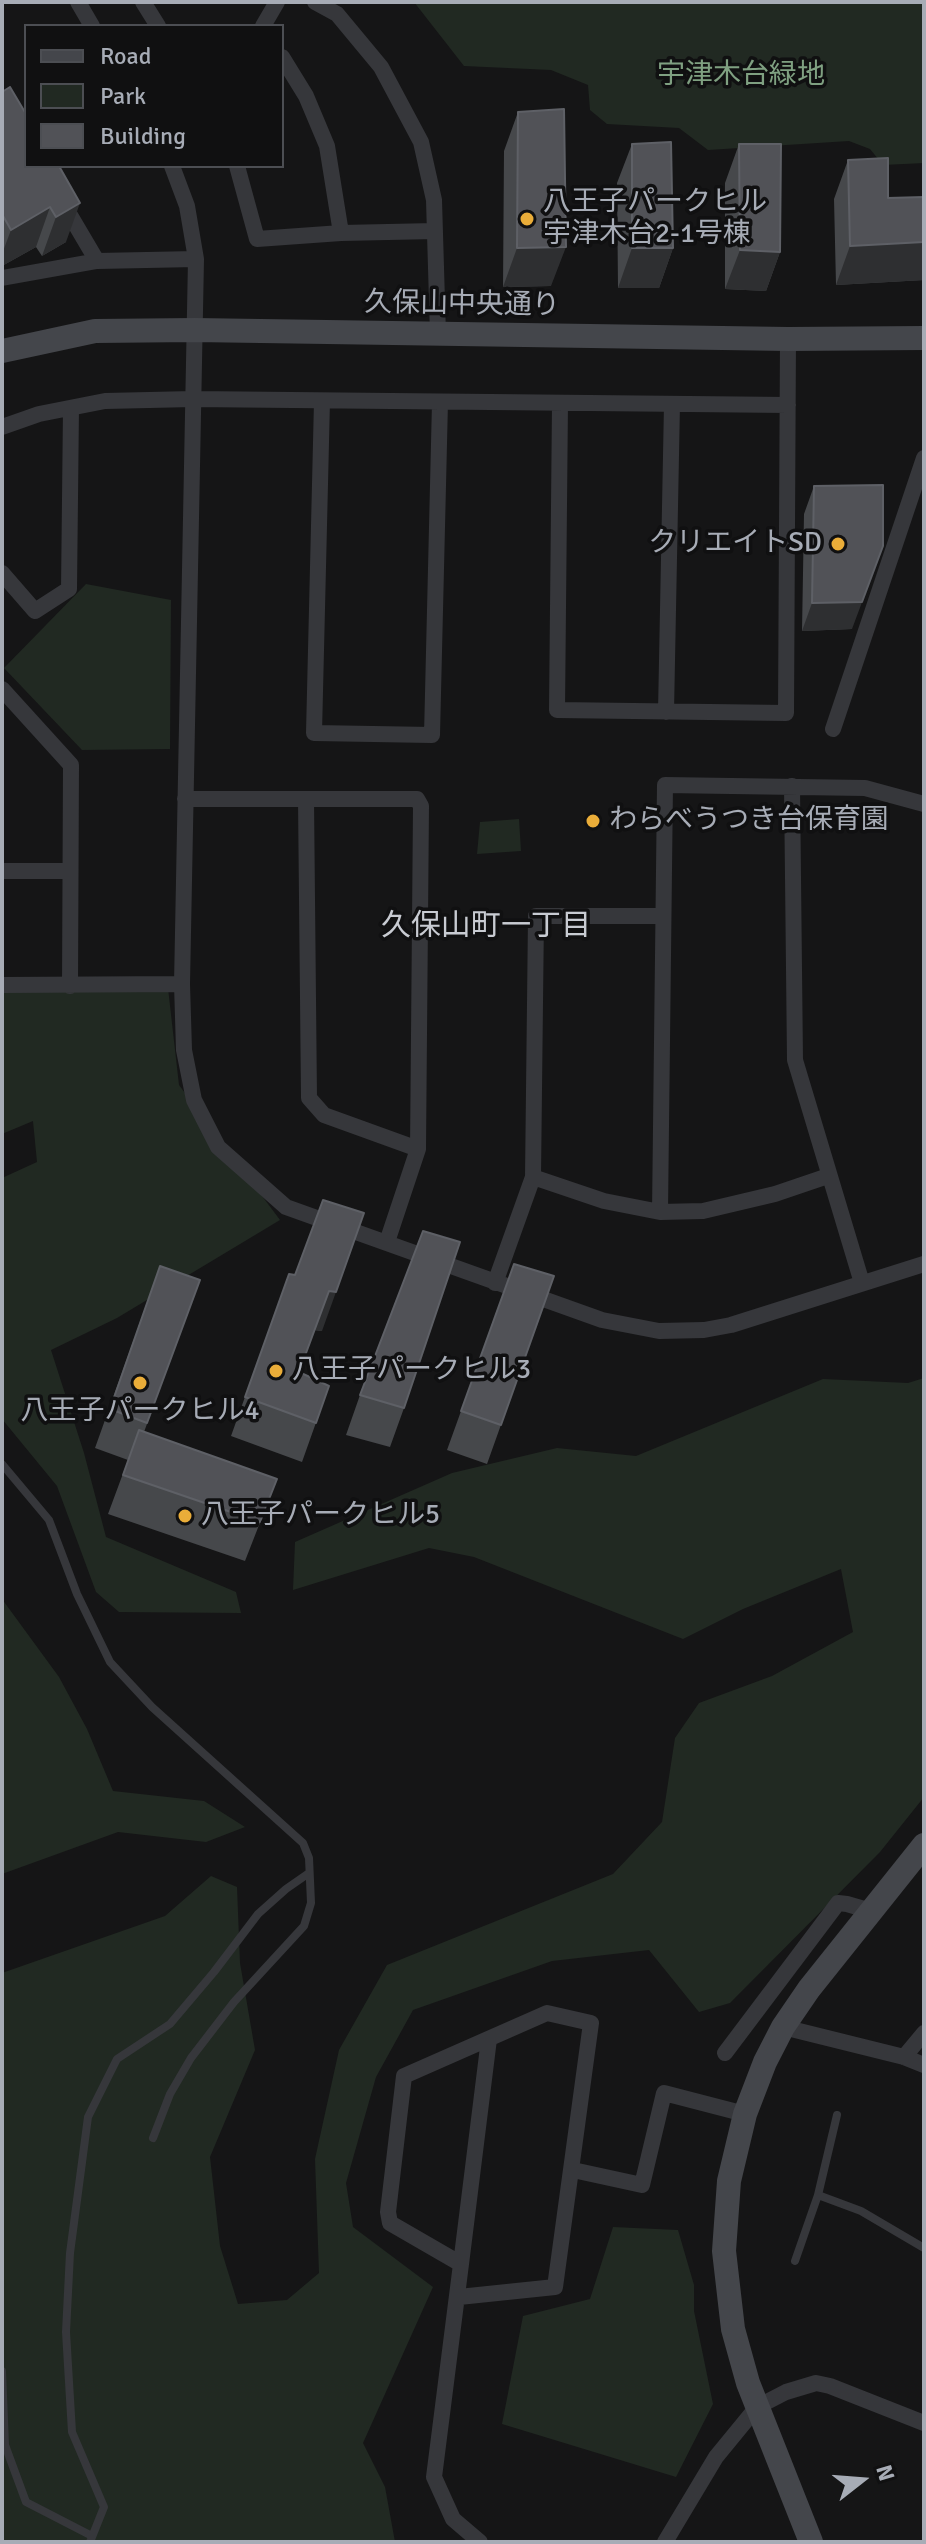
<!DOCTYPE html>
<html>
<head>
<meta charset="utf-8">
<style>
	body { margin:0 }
	#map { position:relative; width:926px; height:2544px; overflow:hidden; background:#151516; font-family:Signika,sans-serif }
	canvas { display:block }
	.frame { position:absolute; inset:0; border:4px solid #a7acb6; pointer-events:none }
	.legend { position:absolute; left:24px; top:24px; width:260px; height:144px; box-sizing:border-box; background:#101011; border:2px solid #4c4e53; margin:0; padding:10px 14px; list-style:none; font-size:24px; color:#a7acb6 }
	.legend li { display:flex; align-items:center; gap:16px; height:40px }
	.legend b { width:40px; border:2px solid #4c4e53 }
	.north { position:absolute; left:822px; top:2440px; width:80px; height:80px; -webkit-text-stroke:6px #101011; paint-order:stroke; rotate:73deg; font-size:22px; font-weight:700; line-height:32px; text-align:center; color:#a7acb6 }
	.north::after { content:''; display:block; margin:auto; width:28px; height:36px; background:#a7acb6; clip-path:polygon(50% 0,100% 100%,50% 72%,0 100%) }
</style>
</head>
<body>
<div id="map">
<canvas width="926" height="2544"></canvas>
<div class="frame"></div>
<ul class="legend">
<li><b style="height:10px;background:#44464b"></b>Road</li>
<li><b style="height:22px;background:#212922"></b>Park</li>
<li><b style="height:22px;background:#515257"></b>Building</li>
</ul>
<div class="north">N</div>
</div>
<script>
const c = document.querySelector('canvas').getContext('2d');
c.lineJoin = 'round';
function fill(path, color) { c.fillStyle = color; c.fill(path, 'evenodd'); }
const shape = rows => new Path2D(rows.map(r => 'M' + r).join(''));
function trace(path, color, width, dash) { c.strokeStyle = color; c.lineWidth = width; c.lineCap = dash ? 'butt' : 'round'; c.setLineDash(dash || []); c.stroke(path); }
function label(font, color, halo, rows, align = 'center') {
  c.font = font + ' Signika,"Noto Sans JP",sans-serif'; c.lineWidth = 7; c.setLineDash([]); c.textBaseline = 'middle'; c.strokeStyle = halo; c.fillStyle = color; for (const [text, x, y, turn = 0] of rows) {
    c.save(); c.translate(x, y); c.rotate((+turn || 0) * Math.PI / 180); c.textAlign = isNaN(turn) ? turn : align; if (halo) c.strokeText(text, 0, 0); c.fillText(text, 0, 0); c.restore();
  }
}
fill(shape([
	[414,2,924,2,924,163,883,165,870,149,849,141,708,150,679,128,607,124,590,110,588,85,551,70,464,66],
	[86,584,171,600,170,749,82,750,4,668],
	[519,819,521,851,477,854,480,822],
	[168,988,179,1085,280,1220,117,1318,51,1350,84,1453,106,1537,236,1592,241,1613,119,1612,96,1592,57,1486,2,1419,2,1178,37,1162,33,1121,2,1134,2,989],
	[924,1378,924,1797,880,1852,730,2003,699,2012,649,1950,552,1961,413,2010,376,2077,346,2183,353,2227,433,2287,363,2443,385,2487,395,2542,2,2542,2,1973,165,1916,211,1876,237,1887,240,1963,255,2050,210,2157,220,2246,238,2304,287,2300,319,2273,315,2159,339,2050,387,1965,613,1874,662,1822,675,1738,699,1703,772,1676,853,1632,841,1569,743,1609,683,1639,474,1557,429,1548,293,1590,295,1542,452,1473,557,1448,636,1456,823,1379,908,1383],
	[2,1599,59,1677,87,1729,113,1791,204,1801,245,1827,206,1842,118,1832,2,1874],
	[613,2227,678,2230,694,2285,694,2311,713,2404,676,2477,502,2424,523,2316,590,2299]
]), '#212922');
trace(shape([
	[2,1464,49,1520,77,1594,110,1662,152,1707,303,1843,309,1858,311,1903,304,1926,234,2002,191,2058,170,2094,153,2138],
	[818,2195,861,2211,924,2248],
	[795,2261,818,2195,837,2115],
	[2,2371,5,2445,26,2502,92,2536],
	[90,2542,104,2507,72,2432,66,2332,70,2253,88,2117,117,2059,170,2024,214,1972,258,1914,286,1889,309,1873]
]), '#36373b', 8);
trace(shape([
	[78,2,92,26],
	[143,2,158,26],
	[315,2,337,14,381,67,421,142,434,200,438,335],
	[263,26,277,2],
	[282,57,306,96,327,146,341,233],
	[41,166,97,261],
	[172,166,187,206,196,259,182,984,184,1050,194,1100,218,1147,286,1207,602,1320,659,1331,704,1330,731,1325,924,1264],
	[237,166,257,239,341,233,435,231],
	[2,278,97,261,196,259],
	[322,401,314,733,432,735,440,402],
	[560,403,557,710,786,713,788,339],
	[2,427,39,414,105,401,193,399,788,405],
	[2,573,35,611,69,589,71,408],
	[2,689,71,765,70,986],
	[666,712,672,404],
	[833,729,924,458],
	[792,786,795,1060,862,1283],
	[185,799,417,799,421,806,418,1149,387,1242],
	[306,799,309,1098,324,1115,418,1149],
	[2,871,69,871],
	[2,985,182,984],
	[533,1177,604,1201,660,1212,703,1211,775,1194,828,1176],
	[660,1212,665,785,865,788,924,804],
	[495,1283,533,1177,536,916,663,916],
	[783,2027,904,2057,924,2065],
	[725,2053,838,1903,847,1904,871,1911],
	[904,2057,924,2033],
	[573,2170,642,2185,664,2093,745,2114],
	[461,2264,489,2039],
	[459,2297,555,2287,591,2023,547,2013,404,2076,388,2212,390,2223,461,2264,434,2477,453,2519,480,2542],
	[665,2542,716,2457,757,2407,786,2392,816,2383,830,2386,924,2423]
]), '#36373b', 16);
trace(shape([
	[2,351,95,331,195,330,788,339,924,338],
	[811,2542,748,2383,733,2329,724,2251,729,2181,745,2114,765,2062,783,2027,809,1989,924,1845]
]), '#44464b', 24);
fill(shape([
	[2,92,26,114,59,166,66,242,42,256,36,247,2,266],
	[518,112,551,286,503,287,504,151],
	[632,144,673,248,659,288,618,288,617,183],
	[739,144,780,252,766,291,725,289,725,183],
	[848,160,888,198,924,197,924,280,836,285,834,199],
	[814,486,852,629,802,631,804,514],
	[514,1264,554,1276,487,1464,447,1450],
	[160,1266,200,1280,144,1432,277,1479,245,1561,108,1514,128,1460,95,1448],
	[289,1274,295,1275,322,1331,314,1330,299,1372,329,1386,302,1462,231,1436],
	[360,1395,404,1408,390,1447,346,1435]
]), '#46484b');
fill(shape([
	[80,203,66,242,42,256,56,217],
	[50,207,36,247,2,266,2,254,11,230],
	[924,242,924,280,836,285,850,246],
	[566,247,551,286,503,287,517,248],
	[632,248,673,248,659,288,618,288],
	[740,250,780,252,766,291,725,289],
	[883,546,852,629,802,631,812,603],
	[329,1291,336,1292,322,1331,314,1330]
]), '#2e2f31');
const building = shape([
	[10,87,26,114,26,166,59,166,80,203,56,217,50,207,11,230,2,214,2,92,10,87],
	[564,109,566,247,517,248,518,112,564,109],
	[671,142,673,248,632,248,632,144,671,142],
	[739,144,781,144,780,252,740,250,739,144],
	[888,158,888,198,924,197,924,242,850,246,848,160,888,158],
	[883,485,883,546,862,602,812,603,814,486,883,485],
	[323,1200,364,1213,336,1292,329,1291,299,1372,329,1386,316,1423,245,1397,289,1274,295,1275,323,1200],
	[423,1231,460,1242,404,1408,360,1395,423,1231],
	[514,1264,554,1276,501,1425,461,1411,514,1264],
	[160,1266,200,1280,147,1423,110,1409,160,1266],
	[139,1430,277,1479,260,1522,123,1475,139,1430]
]);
fill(building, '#515257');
trace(building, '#5e6066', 2);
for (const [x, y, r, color] of [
	[527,219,8,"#eaad39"],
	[838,544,8,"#eaad39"],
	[593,821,8,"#eaad39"],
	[276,1371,8,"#eaad39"],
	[140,1383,8,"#eaad39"],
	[185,1516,8,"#eaad39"]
]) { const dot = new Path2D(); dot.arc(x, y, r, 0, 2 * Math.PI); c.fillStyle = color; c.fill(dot); trace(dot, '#101011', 3); }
label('28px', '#7fa081', '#101011', [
	["宇津木台緑地",741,76]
]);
label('28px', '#a7acb6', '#101011', [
	["八王子パークヒル",543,203],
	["宇津木台2-1号棟",543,235],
	["クリエイトSD",822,544,"right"],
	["わらべうつき台保育園",609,821],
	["八王子パークヒル3",292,1371],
	["八王子パークヒル4",140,1412,"center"],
	["八王子パークヒル5",201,1516]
], 'left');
label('28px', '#a7acb6', '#101011', [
	["久保山中央通り",462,305,1]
]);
label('30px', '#c8cbd2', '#101011', [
	["久保山町一丁目",486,927]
]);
</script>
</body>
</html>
